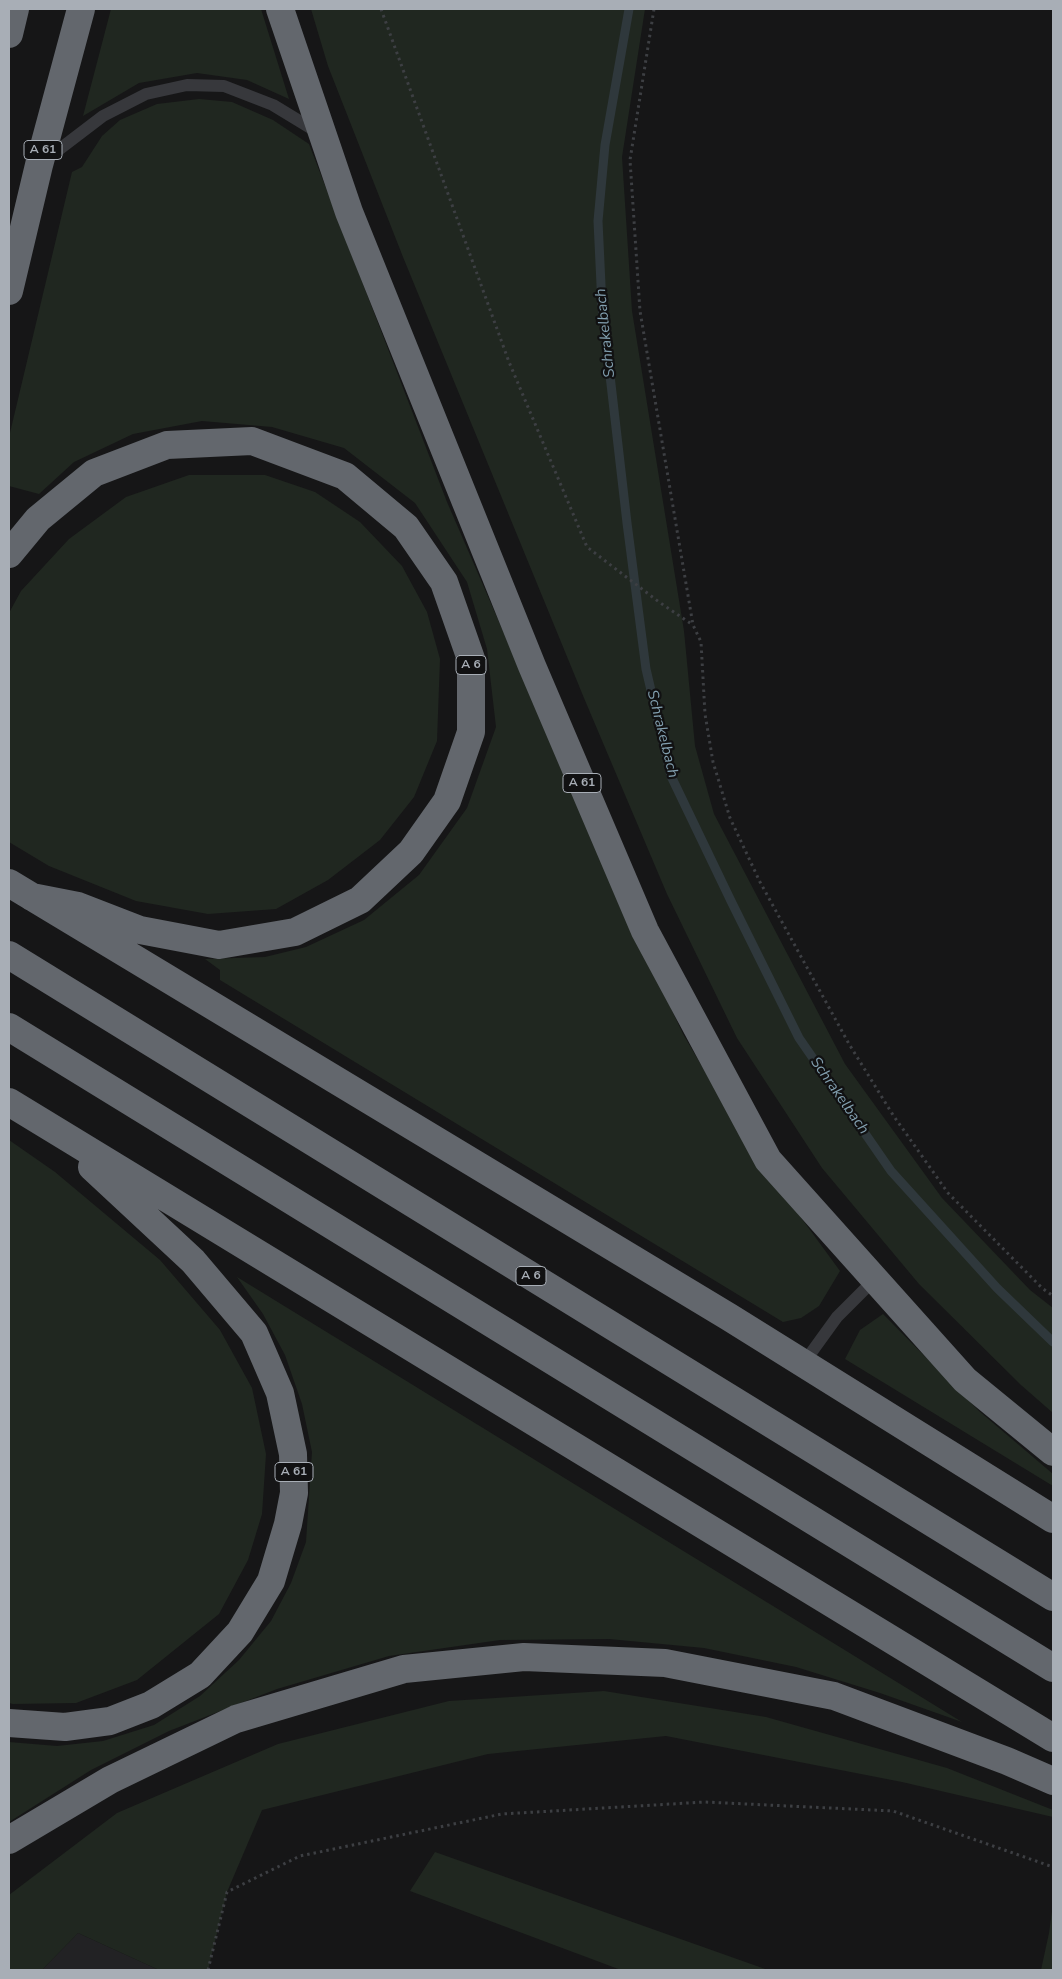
<!DOCTYPE html>
<html>
<head>
<meta charset="utf-8">
<style>
	body { margin:0 }
	#map { position:relative; width:1062px; height:1979px; overflow:hidden; background:#161617; font-family:"Nunito Sans",sans-serif }
	canvas { display:block }
	.frame { position:absolute; inset:0; border:10px solid #a8aeb6; pointer-events:none }
</style>
</head>
<body>
<div id="map">
<canvas width="1062" height="1979"></canvas>
<div class="frame"></div>
</div>
<script>
const c = document.querySelector('canvas').getContext('2d');
c.lineJoin = 'round';
function fill(path, color) { c.fillStyle = color; c.fill(path, 'evenodd'); }
const shape = rows => new Path2D(rows.map(r => 'M' + r).join(''));
function trace(path, color, width, dash) { c.strokeStyle = color; c.lineWidth = width; c.lineCap = dash ? 'butt' : 'round'; c.setLineDash(dash || []); c.stroke(path); }
function label(font, color, halo, rows, align = 'center') {
  c.font = font + ' "Nunito Sans",sans-serif'; c.lineWidth = 4.5; c.setLineDash([]); c.textBaseline = 'middle'; c.strokeStyle = halo; c.fillStyle = color; for (const [text, x, y, turn = 0] of rows) {
    c.save(); c.translate(x, y); c.rotate((+turn || 0) * Math.PI / 180); c.textAlign = isNaN(turn) ? turn : align; if (halo) c.strokeText(text, 0, 0); c.fillText(text, 0, 0); c.restore();
  }
}
fill(shape([
	[78,1933,159,1970,42,1970]
]), '#222224');
fill(shape([
	[111,9,261,9,289,99,247,80,197,73,139,83,83,116],
	[311,9,645,9,622,157,632,311,684,631,695,746,714,814,845,1064,942,1198,1030,1290,1053,1308,1053,1413,1021,1385,919,1284,822,1168,737,1038,667,894,584,698,403,257,328,66],
	[199,99,232,102,273,120,309,144,447,502,611,880,683,1034,748,1145,840,1271,819,1306,801,1318,783,1322,220,980,220,970,205,959,265,957,306,947,364,920,419,875,467,808,496,727,487,649,467,582,415,503,344,448,272,427,202,421,133,434,74,462,39,494,9,486,9,437,72,172,82,167,102,136,120,120,157,104],
	[189,475,265,475,315,492,360,522,402,566,427,612,440,659,437,741,414,797,380,840,328,880,276,909,208,914,136,901,49,866,9,842,9,613,21,591,69,539,126,497],
	[9,1140,55,1172,160,1260,220,1330,252,1388,266,1454,262,1514,248,1560,219,1614,137,1680,76,1703,13,1704,9,1703],
	[237,1277,962,1722,880,1693,796,1667,704,1648,609,1639,500,1640,389,1656,277,1689,169,1731,91,1770,9,1822,9,1742,57,1746,103,1741,154,1725,200,1696,239,1660,271,1621,291,1583,306,1542,312,1452,302,1404,285,1355,263,1314],
	[883,1314,979,1411,1053,1474,1053,1486,845,1359,860,1330],
	[604,1691,766,1717,947,1768,1053,1810,1053,1817,902,1782,666,1736,488,1754,262,1810,227,1892,208,1970,159,1970,78,1933,42,1970,9,1970,9,1895,117,1813,278,1744,449,1701],
	[435,1852,768,1970,621,1970,410,1891],
	[1053,1904,1053,1970,1041,1970,1049,1933]
]), '#202720');
trace(shape([
	[629,9,605,145,598,221,602,306,627,523,646,669,671,776,731,901,799,1038,891,1171,997,1288,1053,1342]
]), '#2f383c', 9);
trace(shape([
	[381,9,509,362,587,547,659,602,693,625],
	[654,9,630,160,640,311,693,625,701,642,705,714,713,762,730,818,760,882,849,1044,893,1115,948,1193,1042,1288,1053,1296],
	[208,1970,227,1892,300,1856,502,1814,705,1802,893,1811,1053,1867]
]), '#3d3f43', 3, [2.5, 4]);
trace(shape([
	[44,161,103,116,146,94,187,85,224,86,273,105,319,133],
	[803,1364,837,1317,875,1279]
]), '#37383c', 12);
trace(shape([
	[280,9,349,212,532,666,645,931,768,1160,965,1380,1053,1452],
	[9,34,15,9],
	[9,291,39,165,81,9],
	[9,554,38,519,94,473,167,445,252,441,345,476,406,527,444,582,471,659,471,732,447,801,411,852,360,900,295,932,219,945,140,930,78,906,32,897],
	[9,883,729,1317,1053,1519],
	[9,955,1053,1597],
	[9,1027,1053,1668],
	[9,1102,1053,1738],
	[9,1723,65,1727,110,1721,151,1705,200,1675,240,1632,271,1581,288,1524,294,1493,293,1454,280,1393,254,1333,193,1261,92,1167],
	[9,1840,110,1780,236,1719,404,1669,524,1657,665,1663,834,1696,1007,1761,1053,1781]
]), '#63676d', 28);
for (const [x, y, w] of [
	[43,150,38],
	[471,665,30],
	[582,783,38],
	[531,1276,30],
	[294,1472,38]
]) { const box = new Path2D(); box.roundRect(x - w / 2, y - 9.5, w, 19, 4); c.fillStyle = '#111112'; c.fill(box); trace(box, '#a8aeb6', 1); }
label('bold 12px', '#a8aeb6', null, [
	["A 61",43,150],
	["A 6",471,665],
	["A 61",582,783],
	["A 6",531,1276],
	["A 61",294,1472]
]);
label('italic 15px', '#829faf', '#111112', [
	["Schrakelbach",606,333,-96],
	["Schrakelbach",662,734,76],
	["Schrakelbach",839,1096,55]
]);
</script>
</body>
</html>
